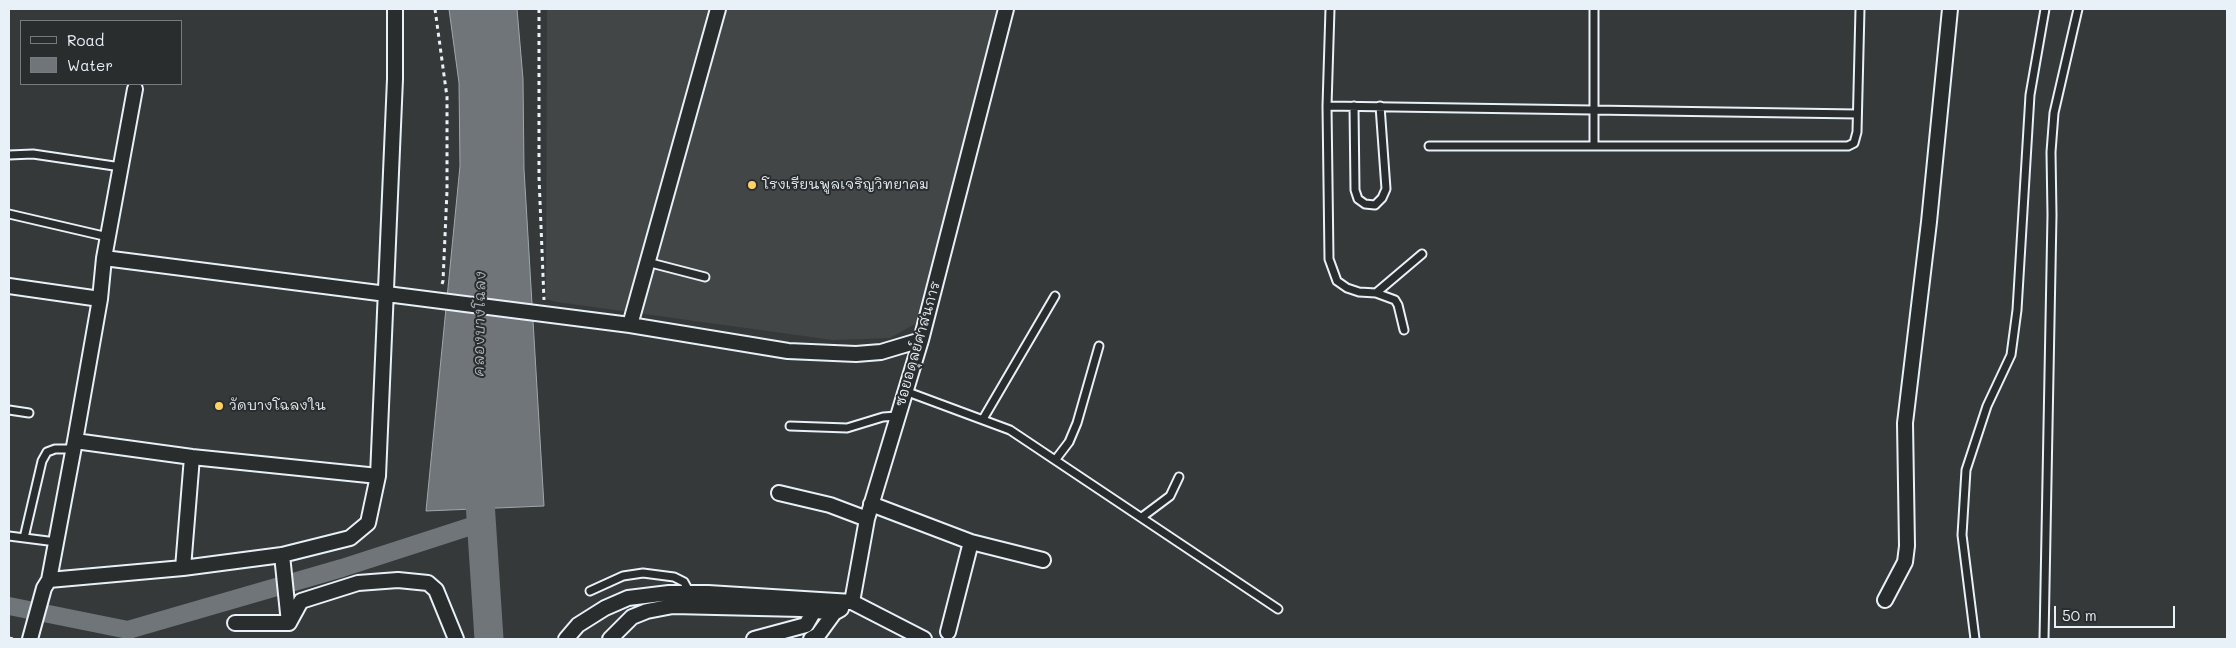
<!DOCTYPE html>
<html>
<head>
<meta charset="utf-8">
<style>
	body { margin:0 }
	#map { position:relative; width:2236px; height:648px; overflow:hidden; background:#35393a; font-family:Mali,sans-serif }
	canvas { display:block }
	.frame { position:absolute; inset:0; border:10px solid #e8f1f8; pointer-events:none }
	.legend { position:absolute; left:20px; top:20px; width:162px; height:65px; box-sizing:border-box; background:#2a2d2e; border:1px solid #767b7f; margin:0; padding:6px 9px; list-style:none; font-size:15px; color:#e8f1f8 }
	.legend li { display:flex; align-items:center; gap:10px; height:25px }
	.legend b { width:25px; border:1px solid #767b7f }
	.scale { position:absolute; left:2054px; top:606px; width:121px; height:22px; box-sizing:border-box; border:2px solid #e8f1f8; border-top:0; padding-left:6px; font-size:15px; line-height:18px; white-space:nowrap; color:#e8f1f8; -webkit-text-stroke:4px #2a2d2e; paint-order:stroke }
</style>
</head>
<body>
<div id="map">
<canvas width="2236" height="648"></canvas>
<div class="frame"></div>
<ul class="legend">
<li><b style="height:6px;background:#2a2d2e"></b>Road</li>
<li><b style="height:14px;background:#707579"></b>Water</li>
</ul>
<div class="scale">50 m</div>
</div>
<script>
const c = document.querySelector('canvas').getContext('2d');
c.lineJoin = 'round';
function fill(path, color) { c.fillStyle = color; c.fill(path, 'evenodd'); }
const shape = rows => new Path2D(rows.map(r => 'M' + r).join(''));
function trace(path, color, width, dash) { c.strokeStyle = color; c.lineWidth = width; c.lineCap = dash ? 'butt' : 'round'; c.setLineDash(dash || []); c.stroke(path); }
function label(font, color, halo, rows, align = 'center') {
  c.font = font + ' Mali,"Playpen Sans Thai",sans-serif'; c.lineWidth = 4; c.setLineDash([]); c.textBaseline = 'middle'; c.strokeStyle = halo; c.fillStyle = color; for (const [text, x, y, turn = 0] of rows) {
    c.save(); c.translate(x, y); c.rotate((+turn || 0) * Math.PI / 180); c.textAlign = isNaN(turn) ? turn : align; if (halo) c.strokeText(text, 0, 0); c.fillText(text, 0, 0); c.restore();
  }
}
fill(shape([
	[547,9,1002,9,924,319,890,338,833,340,557,302,546,299]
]), '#424647');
const water = shape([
	[449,9,517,9,523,79,524,169,544,506,426,511,460,166,459,83,449,9]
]);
fill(water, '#707579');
trace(water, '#a0a7ac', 1);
trace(shape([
	[9,606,128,630,342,568,481,523]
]), '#707579', 18);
trace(shape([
	[478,471,489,639]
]), '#707579', 29);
const lane = shape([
	[1330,9,1327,106,1329,259,1337,281,1347,288,1359,292,1376,293,1395,300,1398,305,1404,330],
	[1327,106,1857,114],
	[1354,106,1355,190,1358,199,1365,204,1375,205,1382,198,1386,189,1380,106],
	[1429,146,1848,146,1854,143,1857,132,1860,9],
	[1594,146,1594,9],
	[9,155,33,154,121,167],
	[9,214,108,237],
	[647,262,705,277],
	[1376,293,1422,254],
	[905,391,1010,430,1278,609],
	[9,410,29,413],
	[983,419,1055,296],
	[790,426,847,428,883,417,897,416],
	[1056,459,1069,442,1077,423,1099,346],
	[1142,517,1170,496,1179,477],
	[9,536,56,542],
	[24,538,42,461,47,452,55,449,73,449],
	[590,591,623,576,643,573,674,577,684,582,690,593],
	[1975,639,1962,535,1966,470,1987,406,2011,355,2017,310,2030,95,2045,9],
	[2044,639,2052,215,2051,152,2054,113,2078,9]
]);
const street = shape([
	[135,89,104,258,630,325,788,351,856,354,881,352,921,340],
	[9,286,100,299],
	[630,325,718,9],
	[75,441,100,299,104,258],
	[779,493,830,505,867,519],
	[871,504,971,542,1043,560],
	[282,555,289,623,301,601,358,583,398,580,428,583,436,590,456,639],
	[183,568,192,457],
	[49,580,75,441,192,457,378,476],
	[1885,600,1905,562,1907,546,1905,423,1929,222,1950,9],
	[235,623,289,623],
	[948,632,971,542],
	[30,639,44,588,49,580,183,568,282,555,350,538,368,523,378,476,395,79,395,9],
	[566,639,578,625,605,608,628,598,669,593,708,593,852,602],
	[610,639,632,617,647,611,673,606,801,609,834,613],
	[754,639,806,625,814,611],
	[811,639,818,635,834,613,841,609],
	[924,639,852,602,867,519,921,340,1006,9]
]);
trace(lane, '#e8f1f8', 11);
trace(street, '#e8f1f8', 18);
trace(shape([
	[435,9,447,97,447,191,443,281,441,287],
	[539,9,539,177,544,300],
	[9,638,13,639]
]), '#e8f1f8', 3, [4, 4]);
trace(lane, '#2a2d2e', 7);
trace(street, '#2a2d2e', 14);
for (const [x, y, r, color] of [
	[752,185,5,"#ffd166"],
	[219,406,5,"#ffd166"]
]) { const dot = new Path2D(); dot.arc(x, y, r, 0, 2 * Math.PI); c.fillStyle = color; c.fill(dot); trace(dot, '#2a2d2e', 2); }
label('14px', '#e8f1f8', '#2a2d2e', [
	["โรงเรียนพูลเจริญวิทยาคม",762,185],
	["วัดบางโฉลงใน",229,406]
], 'left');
label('14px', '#e8f1f8', '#2a2d2e', [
	["ซอยอดุลย์ศาสนการ",918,344,-74]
]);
label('italic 15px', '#acb3b8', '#2a2d2e', [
	["คลองบางโฉลง",480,324,-89]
]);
</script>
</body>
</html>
